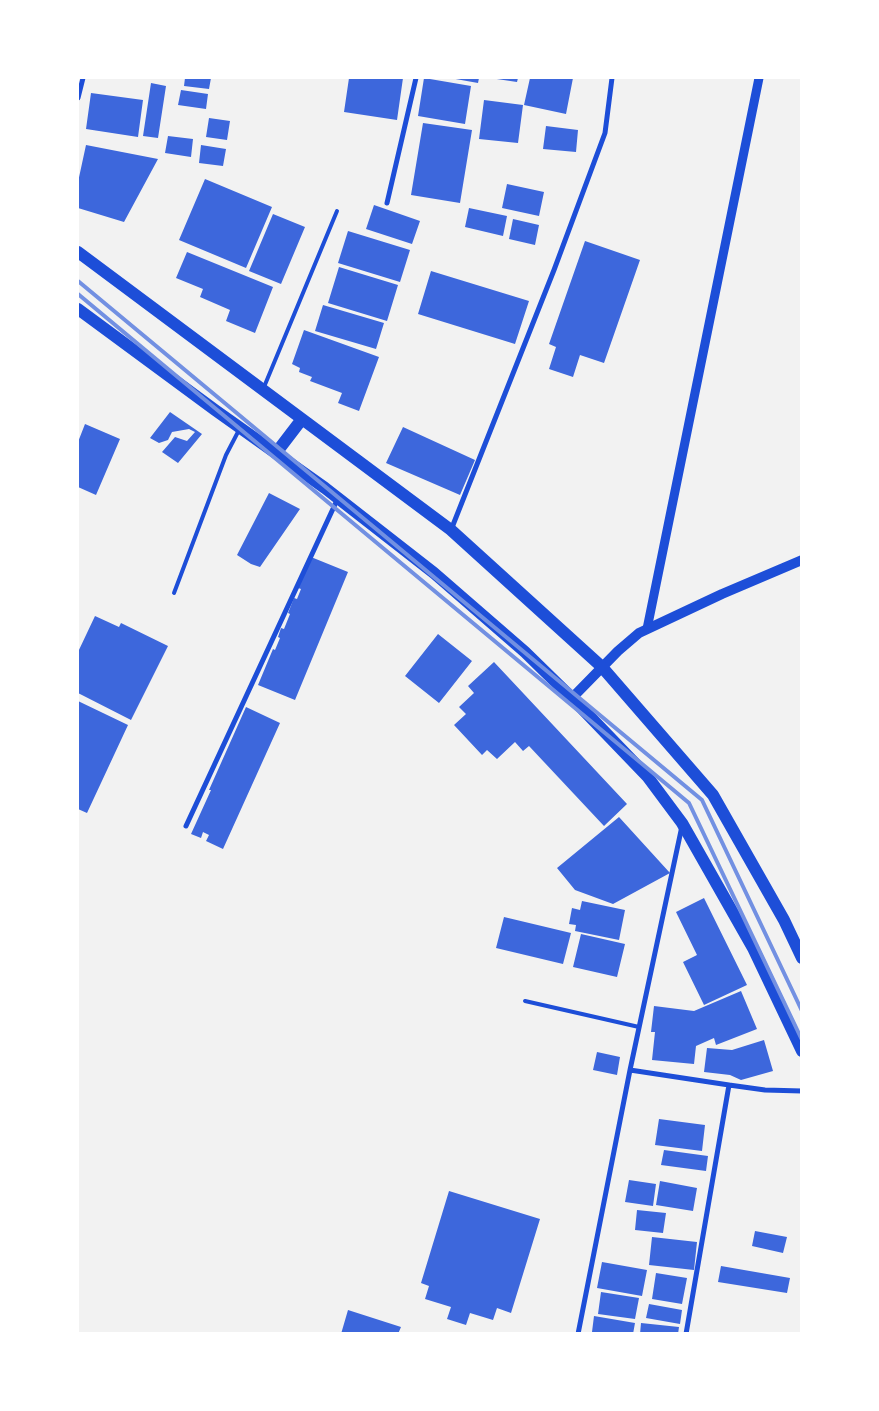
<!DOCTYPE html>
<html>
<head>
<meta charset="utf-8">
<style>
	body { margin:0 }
	#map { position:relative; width:879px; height:1411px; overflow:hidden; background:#f2f2f2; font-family:Spectral,serif }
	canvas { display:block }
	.frame { position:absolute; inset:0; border:79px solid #fff; pointer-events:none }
</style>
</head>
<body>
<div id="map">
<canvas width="879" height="1411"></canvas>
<div class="frame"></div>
</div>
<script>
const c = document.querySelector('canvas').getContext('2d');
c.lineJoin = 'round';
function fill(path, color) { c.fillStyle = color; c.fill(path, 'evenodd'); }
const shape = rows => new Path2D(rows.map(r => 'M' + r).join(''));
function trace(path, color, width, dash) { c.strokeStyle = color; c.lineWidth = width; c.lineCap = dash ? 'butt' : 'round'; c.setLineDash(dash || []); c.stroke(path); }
fill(shape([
	[185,78,211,78,209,89,184,86],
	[349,78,403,78,397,120,344,112],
	[424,78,471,86,465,124,418,116],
	[450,78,479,78,478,83],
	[490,78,518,78,517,82],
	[530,78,573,78,566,114,524,105],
	[151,83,166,86,158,138,143,136],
	[181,90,208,94,206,109,178,105],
	[91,93,143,100,138,137,86,129],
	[484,100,523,105,518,143,479,139],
	[209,118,230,121,227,140,206,137],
	[423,123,472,130,460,203,411,195],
	[546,126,578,130,576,152,543,149],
	[168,136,193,139,191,157,165,153],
	[86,145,158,159,124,222,78,208,78,182],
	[201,145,226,149,223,166,199,163],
	[205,179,272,207,246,268,179,240],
	[507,184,544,192,539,216,502,208],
	[374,205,420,221,412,244,366,229],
	[469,208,507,216,503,236,465,227],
	[273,214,305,227,281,284,249,271],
	[513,219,539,225,535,245,509,239],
	[348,231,410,250,400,282,338,263],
	[585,241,640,260,604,363,580,355,573,377,549,369,556,347,549,344],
	[187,252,273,287,255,333,226,321,230,310,200,297,203,289,176,278],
	[339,267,398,285,387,321,328,303],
	[431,271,529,301,515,344,418,314],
	[323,305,384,323,376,349,315,331],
	[304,330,379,357,359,411,338,403,342,393,310,381,312,377,299,372,300,368,292,364],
	[170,412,202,434,178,463,162,452,175,437,187,441,195,432,189,429,172,432,168,440,159,443,150,438],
	[85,424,120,439,96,495,78,487,78,442],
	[403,427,475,460,460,495,386,463],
	[269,493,300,509,260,567,251,564,237,555],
	[311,557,348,572,295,700,258,685,273,649,275,650,280,638,278,637,281,628,284,629,290,614,288,613,294,598,297,599,301,589,298,588],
	[95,616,119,627,121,623,168,646,131,720,78,693,78,652],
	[438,634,472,661,439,703,405,676],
	[494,662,627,804,604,826,529,746,523,751,515,742,497,759,487,750,482,755,454,725,466,714,459,707,474,693,468,686],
	[78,701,128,725,87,813,78,809],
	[246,707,280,723,223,849,206,841,209,835,203,832,201,838,191,834,211,790,209,790],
	[619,817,670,873,613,904,575,890,557,868],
	[704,898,747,985,704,1005,683,962,697,955,676,912],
	[582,901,625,910,619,940,575,931,576,925,569,924,572,908,580,910],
	[504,917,571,933,563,964,496,948],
	[581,934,625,944,617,977,573,967],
	[741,991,757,1029,716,1045,714,1038,696,1046,694,1064,652,1060,655,1032,651,1032,654,1006,694,1011],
	[764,1040,773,1071,741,1080,730,1075,704,1072,707,1048,732,1050],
	[597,1052,620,1057,617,1075,593,1070],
	[659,1119,705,1125,702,1151,655,1145],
	[664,1150,708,1156,706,1171,661,1165],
	[629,1180,656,1184,653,1206,625,1202],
	[660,1181,697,1188,693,1211,656,1205],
	[449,1191,540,1219,511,1313,497,1308,493,1320,470,1313,466,1325,447,1319,451,1307,425,1299,429,1286,421,1283],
	[637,1210,666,1213,663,1233,635,1230],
	[755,1231,787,1237,783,1253,752,1246],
	[652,1237,697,1242,694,1270,649,1265],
	[602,1262,647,1270,642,1296,597,1288],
	[721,1266,790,1278,787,1293,718,1282],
	[656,1273,687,1278,682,1304,652,1299],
	[601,1292,639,1298,635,1319,598,1314],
	[649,1304,682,1310,680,1324,646,1318],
	[348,1310,401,1327,398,1334,341,1334],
	[594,1316,635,1323,633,1334,592,1332],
	[641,1323,679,1327,678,1334,640,1334]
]), '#3d67dc');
trace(shape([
	[264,387,337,211],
	[174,593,226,455,239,430],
	[525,1001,639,1027]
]), '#1d4ed8', 4);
trace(shape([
	[78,98,83,78],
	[387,203,416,78],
	[451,530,554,270,605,133,612,78],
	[186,826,338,498],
	[630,1070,729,1085,765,1090,802,1091],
	[578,1334,630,1070,682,826],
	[686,1334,729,1085]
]), '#1d4ed8', 5);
trace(shape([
	[647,629,759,78]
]), '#1d4ed8', 9);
trace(shape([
	[572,698,618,651,639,633,722,594,802,560]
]), '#1d4ed8', 10);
trace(shape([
	[78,252,451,530,602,667,713,795,784,920,802,958],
	[78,309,215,410,325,488,434,573,525,652,572,698,647,776,682,823,753,948,802,1051],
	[276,453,302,419]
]), '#1d4ed8', 12);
trace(shape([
	[78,281,702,800,802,1011],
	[78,294,689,803,802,1040]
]), '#7290e2', 4);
</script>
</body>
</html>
